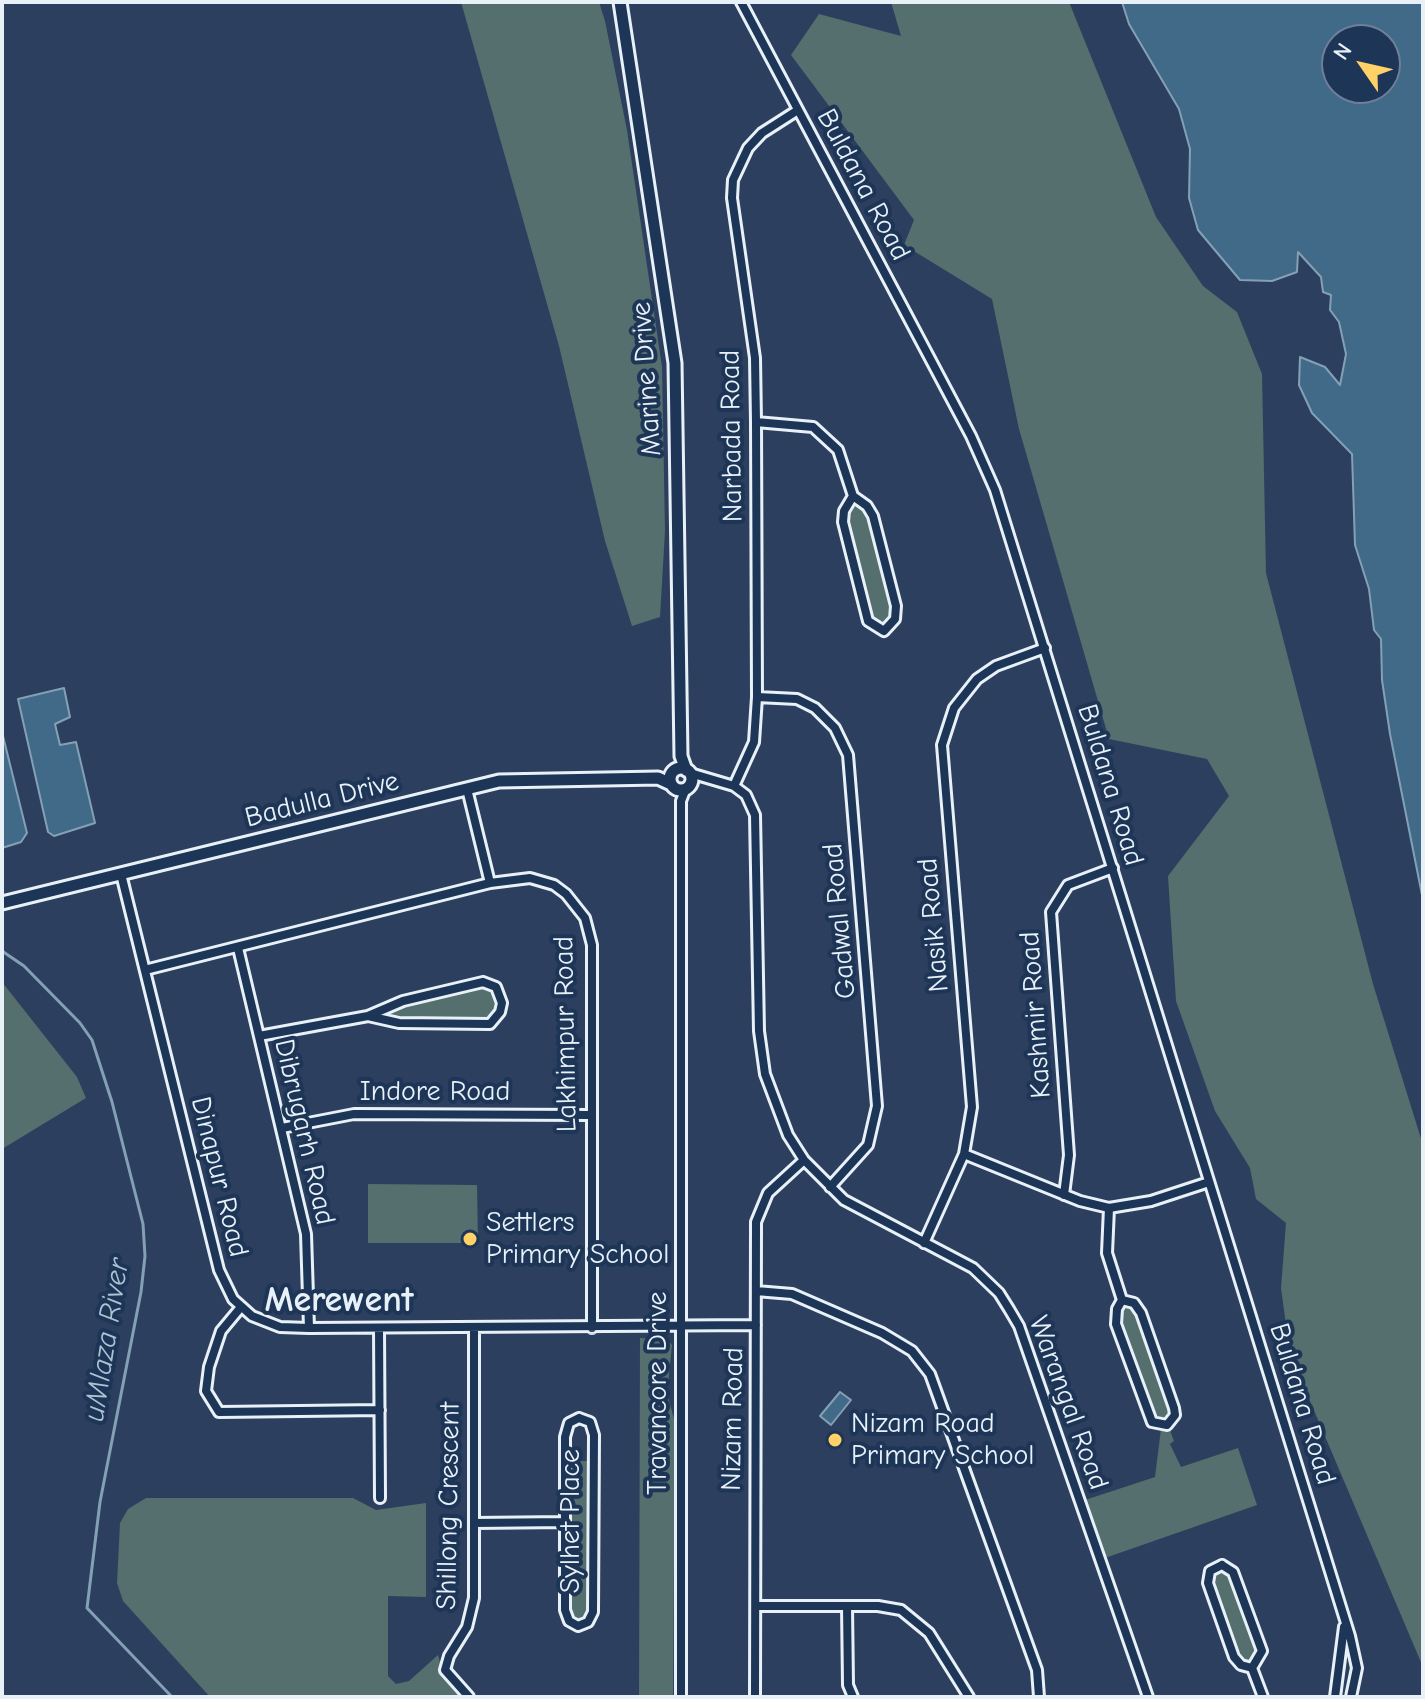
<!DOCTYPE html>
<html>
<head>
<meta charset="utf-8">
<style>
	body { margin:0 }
	#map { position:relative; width:1425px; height:1699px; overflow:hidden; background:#2d3f5e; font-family:"Comic Neue",sans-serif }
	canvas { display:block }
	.frame { position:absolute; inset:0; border:4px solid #e8f1f8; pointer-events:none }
	.north { position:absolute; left:1321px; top:24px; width:80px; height:80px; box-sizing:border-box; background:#1d3557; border:2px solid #6e8097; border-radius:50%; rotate:304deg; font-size:22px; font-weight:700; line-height:32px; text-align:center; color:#e8f1f8 }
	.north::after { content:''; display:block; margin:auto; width:28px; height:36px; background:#ffd166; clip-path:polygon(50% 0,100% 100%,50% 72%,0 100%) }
</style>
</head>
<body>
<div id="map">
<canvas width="1425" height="1699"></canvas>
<div class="frame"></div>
<div class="north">N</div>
</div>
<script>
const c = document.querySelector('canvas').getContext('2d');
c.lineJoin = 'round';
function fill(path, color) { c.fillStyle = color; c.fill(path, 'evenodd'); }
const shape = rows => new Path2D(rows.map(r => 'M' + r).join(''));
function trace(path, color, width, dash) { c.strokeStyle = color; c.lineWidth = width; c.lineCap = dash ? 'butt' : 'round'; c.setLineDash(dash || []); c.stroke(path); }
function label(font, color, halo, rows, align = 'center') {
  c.font = font + ' "Comic Neue",sans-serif'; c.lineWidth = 8; c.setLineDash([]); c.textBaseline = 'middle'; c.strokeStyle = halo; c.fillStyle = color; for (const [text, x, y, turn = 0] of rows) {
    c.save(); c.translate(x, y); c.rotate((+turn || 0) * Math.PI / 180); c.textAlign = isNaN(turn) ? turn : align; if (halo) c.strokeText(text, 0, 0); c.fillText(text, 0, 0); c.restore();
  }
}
fill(shape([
	[461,2,599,2,605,21,627,130,662,367,665,531,660,617,632,626,605,541,559,346],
	[891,2,1069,2,1156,217,1203,286,1237,312,1262,374,1266,573,1373,984,1423,1145,1423,1667,1290,1354,1281,1288,1286,1223,1256,1199,1250,1168,1215,1111,1176,1001,1168,876,1229,796,1207,759,1109,739,1019,429,992,299,904,245,914,220,791,55,819,14,901,36],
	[857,503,872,517,895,618,882,628,871,622,846,517,849,508],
	[2,982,77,1077,86,1098,2,1149],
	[482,986,493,989,498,997,496,1011,483,1019,394,1019,388,1014,397,1006],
	[368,1184,477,1185,478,1243,368,1243],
	[1130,1305,1136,1310,1173,1414,1167,1423,1154,1419,1121,1328,1119,1313],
	[640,1338,668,1340,672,1345,667,1394,675,1422,673,1697,639,1697],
	[1169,1428,1174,1441,1170,1444,1181,1467,1238,1448,1257,1505,1105,1558,1085,1500,1155,1477,1161,1429],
	[569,1461,590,1461,591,1588,589,1616,581,1622,570,1614],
	[146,1498,353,1498,376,1510,426,1503,426,1597,388,1596,388,1676,396,1684,409,1681,438,1655,445,1680,462,1697,210,1697,123,1601,117,1583,120,1523,128,1509],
	[1216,1569,1228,1570,1258,1651,1250,1664,1239,1660,1210,1578]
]), '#546f6d');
const water = shape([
	[1122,2,1423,2,1423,900,1390,734,1382,680,1381,639,1374,630,1369,589,1355,545,1352,454,1312,413,1299,385,1300,357,1325,367,1340,385,1346,354,1339,322,1330,310,1331,295,1323,292,1321,277,1298,252,1297,272,1272,281,1240,280,1198,230,1189,198,1190,149,1179,109,1129,24,1122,2],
	[1337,40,1385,40,1385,88,1337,88,1337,40],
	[64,688,70,717,55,724,60,745,76,742,95,823,54,836,48,832,18,699,64,688],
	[2,732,27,833,21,842,2,848,2,732],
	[840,1392,851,1400,831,1425,820,1416,840,1392]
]);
fill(water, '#416a89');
trace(water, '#84a0b5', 2);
trace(shape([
	[2,951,24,966,80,1023,92,1040,112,1102,143,1224,145,1256,141,1292,100,1502,87,1608,172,1697]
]), '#84a0b5', 3);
const street = shape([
	[741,2,971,436,995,490,1350,1636,1357,1668,1351,1697],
	[756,422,813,427,838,450,853,496,867,506,873,516,896,606,895,619,884,631,868,621,843,522,844,511,853,496],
	[757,697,797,699,815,708,835,728,848,755,877,1106,868,1145,830,1187],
	[690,773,734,786,746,795,755,815,759,1031,765,1074,788,1135,804,1160,844,1200,973,1268,999,1293,1009,1309,1019,1326,1148,1697],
	[734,786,754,742,757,697,756,422,755,358,732,198,733,180,748,148,762,133,798,110],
	[467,789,490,883],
	[121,874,219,1270,233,1299,252,1316,280,1327,309,1328,756,1325],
	[238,948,306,1234,309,1328],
	[145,970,490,883,530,878,554,885,566,894,585,918,592,945,592,1328],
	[483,982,496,987,502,1003,500,1012,490,1024,399,1023,368,1016,403,1001,483,982],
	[259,1036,368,1016],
	[282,1128,354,1114,590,1115],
	[964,1154,1080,1201,1109,1208,1151,1201,1209,1182],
	[1064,1195,1069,1155,1051,912,1068,885,1113,868],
	[1109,1208,1107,1253,1122,1300,1117,1309,1116,1324,1152,1422,1167,1425,1175,1415,1174,1408,1141,1313,1134,1303,1122,1300],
	[924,1243,964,1154,972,1107,942,745,954,708,977,679,996,666,1045,648],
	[756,1291,792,1294,882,1333,912,1351,930,1374,1037,1670,1039,1697],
	[241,1307,221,1331,209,1367,206,1391,219,1412,380,1410],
	[379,1328,380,1498],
	[579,1418,590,1422,594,1435,593,1612,588,1622,578,1626,569,1621,565,1610,565,1437,569,1423,579,1418],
	[474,1523,565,1522],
	[1222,1565,1233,1572,1262,1651,1252,1668,1241,1665,1234,1657,1208,1583,1210,1571,1222,1565],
	[756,1606,878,1606,901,1610,929,1633,969,1697],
	[847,1606,848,1685,853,1697],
	[1252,1668,1263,1697],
	[469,1697,445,1670,449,1656,467,1627,474,1598,474,1328],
	[681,1697,681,801,686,788],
	[755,1697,756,1222,768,1193,804,1160],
	[1335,1697,1344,1627]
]);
const secondary = shape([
	[620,2,675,363,681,756,686,770],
	'670 779a11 11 0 1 1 22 0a11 11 0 1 1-22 0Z',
	[2,903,499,781,658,778,671,784]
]);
trace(street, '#e8f1f8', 14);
trace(secondary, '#e8f1f8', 17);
trace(street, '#1d3557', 8);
trace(secondary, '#1d3557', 11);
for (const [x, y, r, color] of [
	[470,1239,8,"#ffd166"],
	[835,1440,8,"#ffd166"]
]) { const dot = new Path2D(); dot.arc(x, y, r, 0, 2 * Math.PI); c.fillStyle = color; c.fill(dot); trace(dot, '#1d3557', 3); }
label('28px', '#e8f1f8', '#1d3557', [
	["Buldana Road",863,185,62],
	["Marine Drive",647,379,-94],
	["Narbada Road",732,436,-91],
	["Buldana Road",1110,785,73],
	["Badulla Drive",322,800,-14],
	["Gadwal Road",840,921,-95],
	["Nasik Road",934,925,-95],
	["Kashmir Road",1036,1015,-94],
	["Lakhimpur Road",566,1034,-91],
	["Indore Road",435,1092],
	["Dibrugarh Road",304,1132,77],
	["Dinapur Road",219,1177,76],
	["Travancore Drive",658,1393,-90],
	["Warangal Road",1068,1403,70],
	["Buldana Road",1302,1404,73],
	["Nizam Road",733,1419,-89],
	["Shillong Crescent",449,1506,-89],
	["Sylhet Place",571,1521,-90]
]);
label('28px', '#e8f1f8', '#1d3557', [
	["Settlers",486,1223],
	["Primary School",486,1255],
	["Nizam Road",851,1424],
	["Primary School",851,1456]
], 'left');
label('italic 30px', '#aec2d1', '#1d3557', [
	["uMlaza River",107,1340,-81]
]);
label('bold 36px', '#e8f1f8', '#1d3557', [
	["Merewent",339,1301]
]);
</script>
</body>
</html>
